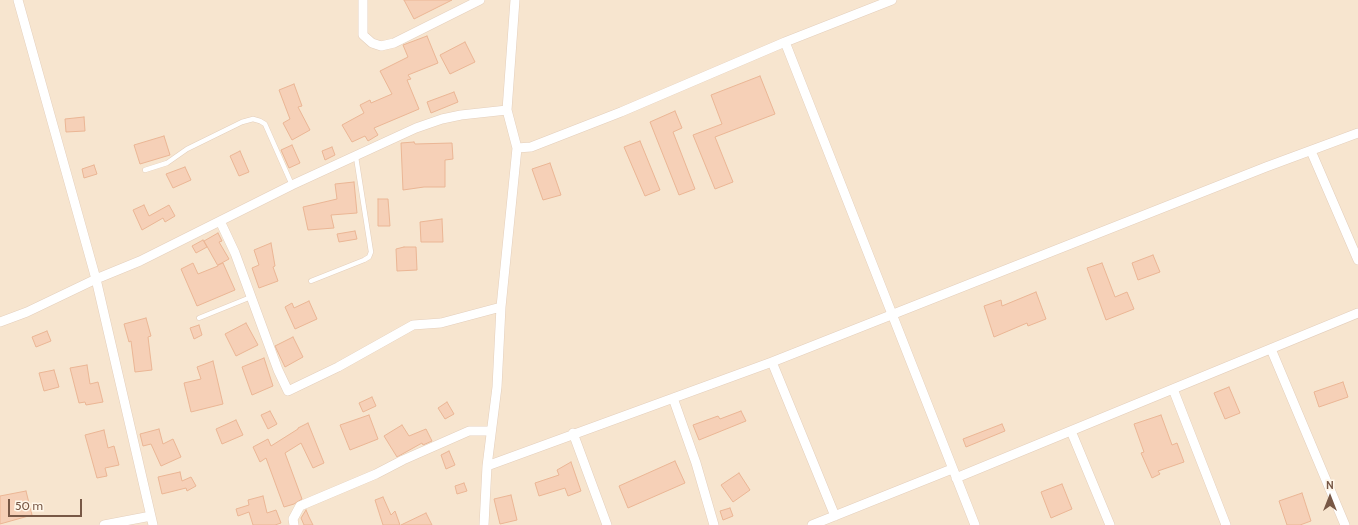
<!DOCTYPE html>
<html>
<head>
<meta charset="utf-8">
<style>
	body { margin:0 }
	#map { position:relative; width:1358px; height:525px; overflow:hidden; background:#fef3e2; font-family:Cabin,sans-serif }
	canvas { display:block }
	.north { position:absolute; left:1310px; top:477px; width:40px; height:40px; -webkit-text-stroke:3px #fff7ea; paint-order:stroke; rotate:0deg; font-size:11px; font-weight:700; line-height:16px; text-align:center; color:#785846 }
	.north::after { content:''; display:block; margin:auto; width:14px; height:18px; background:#785846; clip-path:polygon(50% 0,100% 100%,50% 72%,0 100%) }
	.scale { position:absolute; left:8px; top:499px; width:74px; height:18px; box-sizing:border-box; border:2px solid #785846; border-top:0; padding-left:5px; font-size:12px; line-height:14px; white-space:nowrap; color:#785846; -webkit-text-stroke:3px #fff7ea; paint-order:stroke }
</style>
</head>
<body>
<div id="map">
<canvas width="1358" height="525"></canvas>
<div class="north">N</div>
<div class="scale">50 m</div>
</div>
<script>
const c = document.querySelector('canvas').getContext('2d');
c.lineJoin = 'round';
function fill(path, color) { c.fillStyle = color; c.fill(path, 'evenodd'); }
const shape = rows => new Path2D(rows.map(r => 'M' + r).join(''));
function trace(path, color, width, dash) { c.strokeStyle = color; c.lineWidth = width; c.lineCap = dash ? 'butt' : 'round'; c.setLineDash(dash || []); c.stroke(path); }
fill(shape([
	[0,0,1358,0,1358,525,0,525]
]), '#f7e5cf');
const building = shape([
	[404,0,452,0,414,19,404,0],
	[427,36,438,63,408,75,411,79,407,80,419,109,374,128,378,135,368,141,365,136,352,142,342,125,364,113,360,105,370,100,371,103,392,94,380,71,408,57,403,45,427,36],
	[465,42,475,62,450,74,440,55,465,42],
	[760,76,775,114,715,137,733,182,715,189,693,135,722,124,711,95,760,76],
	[294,84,302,106,298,107,310,130,292,140,283,123,290,119,279,90,294,84],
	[454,92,458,102,431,113,427,102,454,92],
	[675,111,682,128,673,132,695,189,679,195,650,122,675,111],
	[84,117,85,131,66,132,65,119,84,117],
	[164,136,170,155,140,164,134,145,164,136],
	[640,141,660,190,645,196,624,147,640,141],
	[414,142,415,144,452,143,453,159,445,160,445,187,424,187,403,190,401,143,414,142],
	[292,145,300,163,289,168,281,150,292,145],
	[332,147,335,155,325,160,322,151,332,147],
	[240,151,249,172,239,176,230,156,240,151],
	[550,163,561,195,543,200,532,169,550,163],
	[94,165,97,174,84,178,82,169,94,165],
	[185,167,191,180,173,188,166,174,185,167],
	[354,182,357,213,331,215,334,228,308,230,303,207,337,199,335,184,354,182],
	[378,199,388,199,390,226,378,226,378,199],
	[144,205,149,216,169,205,175,216,165,222,163,218,142,230,133,210,144,205],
	[442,219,443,242,421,242,420,222,442,219],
	[355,231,357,239,339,242,337,234,355,231],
	[218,233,222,241,219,242,229,259,218,265,223,263,235,290,197,306,181,269,193,263,198,274,218,266,204,241,218,233],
	[203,240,207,247,196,253,192,246,203,240],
	[271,243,275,266,273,267,278,281,259,288,252,268,259,265,254,250,271,243],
	[404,247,416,247,417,270,397,271,396,249,404,247],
	[1153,255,1160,272,1138,280,1132,263,1153,255],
	[1102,263,1115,297,1127,292,1134,309,1106,320,1087,268,1102,263],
	[1036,292,1046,319,1028,326,1027,323,994,337,984,306,1001,300,1002,306,1036,292],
	[309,301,317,319,295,329,285,307,292,303,294,308,309,301],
	[146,318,151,336,148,337,152,370,135,372,131,341,129,342,124,324,146,318],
	[246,323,258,345,236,356,225,334,246,323],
	[199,325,202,335,194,339,190,328,199,325],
	[47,331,51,341,36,347,32,337,47,331],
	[293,337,303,357,285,367,275,346,293,337],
	[264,358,273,386,252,395,242,367,264,358],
	[213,361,223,404,191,412,184,383,201,379,197,367,213,361],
	[87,365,90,384,98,382,103,402,86,405,85,402,79,403,70,368,87,365],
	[54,370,59,387,44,391,39,373,54,370],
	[1343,382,1348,397,1319,407,1314,392,1343,382],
	[1229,387,1240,413,1225,419,1214,393,1229,387],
	[372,397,376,406,363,412,359,403,372,397],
	[447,402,454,414,445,419,438,408,447,402],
	[270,411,277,424,268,429,261,415,270,411],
	[741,411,746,421,699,440,693,425,718,416,720,419,741,411],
	[369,415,378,439,350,450,340,425,369,415],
	[1161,415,1172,445,1177,443,1184,462,1158,471,1160,474,1152,478,1141,453,1144,452,1134,424,1161,415],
	[236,420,243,435,222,444,216,429,236,420],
	[308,423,324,463,313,468,301,443,285,453,302,499,294,504,284,507,266,458,260,462,253,447,268,439,271,446,298,429,298,428,308,423],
	[1002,424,1005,431,966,447,963,439,1002,424],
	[402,425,409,436,426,429,432,441,423,445,422,443,397,457,384,436,402,425],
	[159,429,163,444,173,439,181,457,161,466,151,444,143,446,140,434,159,429],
	[104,430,108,448,114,446,119,465,105,468,107,476,97,478,85,435,104,430],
	[449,451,455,465,446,469,441,455,449,451],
	[675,461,685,483,628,508,619,486,675,461],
	[571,462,581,491,568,496,565,488,539,496,535,483,559,475,557,470,571,462],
	[180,472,182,481,191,477,196,486,187,491,186,488,162,494,158,477,180,472],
	[739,473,750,490,733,502,721,485,739,473],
	[464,483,467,491,457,494,455,486,464,483],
	[1062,484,1072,509,1051,518,1041,492,1062,484],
	[26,491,32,515,0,524,0,496,26,491],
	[1302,493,1311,521,1300,525,1287,525,1279,501,1302,493],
	[511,495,517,520,500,524,494,499,511,495],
	[263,496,267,513,276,510,281,523,275,525,253,525,249,512,238,516,236,509,249,505,248,500,263,496],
	[383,497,391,515,395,511,400,525,383,525,375,500,383,497],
	[730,508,733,516,723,520,720,511,730,508],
	[306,510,309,517,313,525,304,525,301,518,306,510],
	[426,513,432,525,401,525,426,513]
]);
fill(building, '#f6d0b7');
trace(building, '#ebb695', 1);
const service = shape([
	[145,170,167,163,187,149,242,122,253,119,260,121,265,124,292,185],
	[311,281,364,260,369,257,371,252,356,157],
	[199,318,251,297]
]);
const minor = shape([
	[18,0,96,279,153,525],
	[363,0,363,35,372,43,381,46,394,43,480,0],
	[785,42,975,525],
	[517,148,531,147,621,112,785,42,892,0],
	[1311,151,1358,260],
	[220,221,235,253,278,370,288,391,338,367,413,325,441,323,501,307],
	[0,322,27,312,96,279,140,261,292,185,416,128,442,119,461,115,507,110],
	[1271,349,1345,525],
	[772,362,835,516],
	[1173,389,1226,525],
	[673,398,696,463,714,525],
	[1071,431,1110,525],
	[573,433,607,525],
	[487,466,772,362,1266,167,1358,133],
	[956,478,1358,313],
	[104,525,151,516],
	[294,525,293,519,300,506,376,474,403,460,469,431,491,431],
	[484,525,487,466,497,387,501,307,517,148,507,110,515,0],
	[812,525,952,469]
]);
trace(service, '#e4cfbc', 5.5);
trace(minor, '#e4cfbc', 10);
trace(service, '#fff', 4.5);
trace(minor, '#fff', 9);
</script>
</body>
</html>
